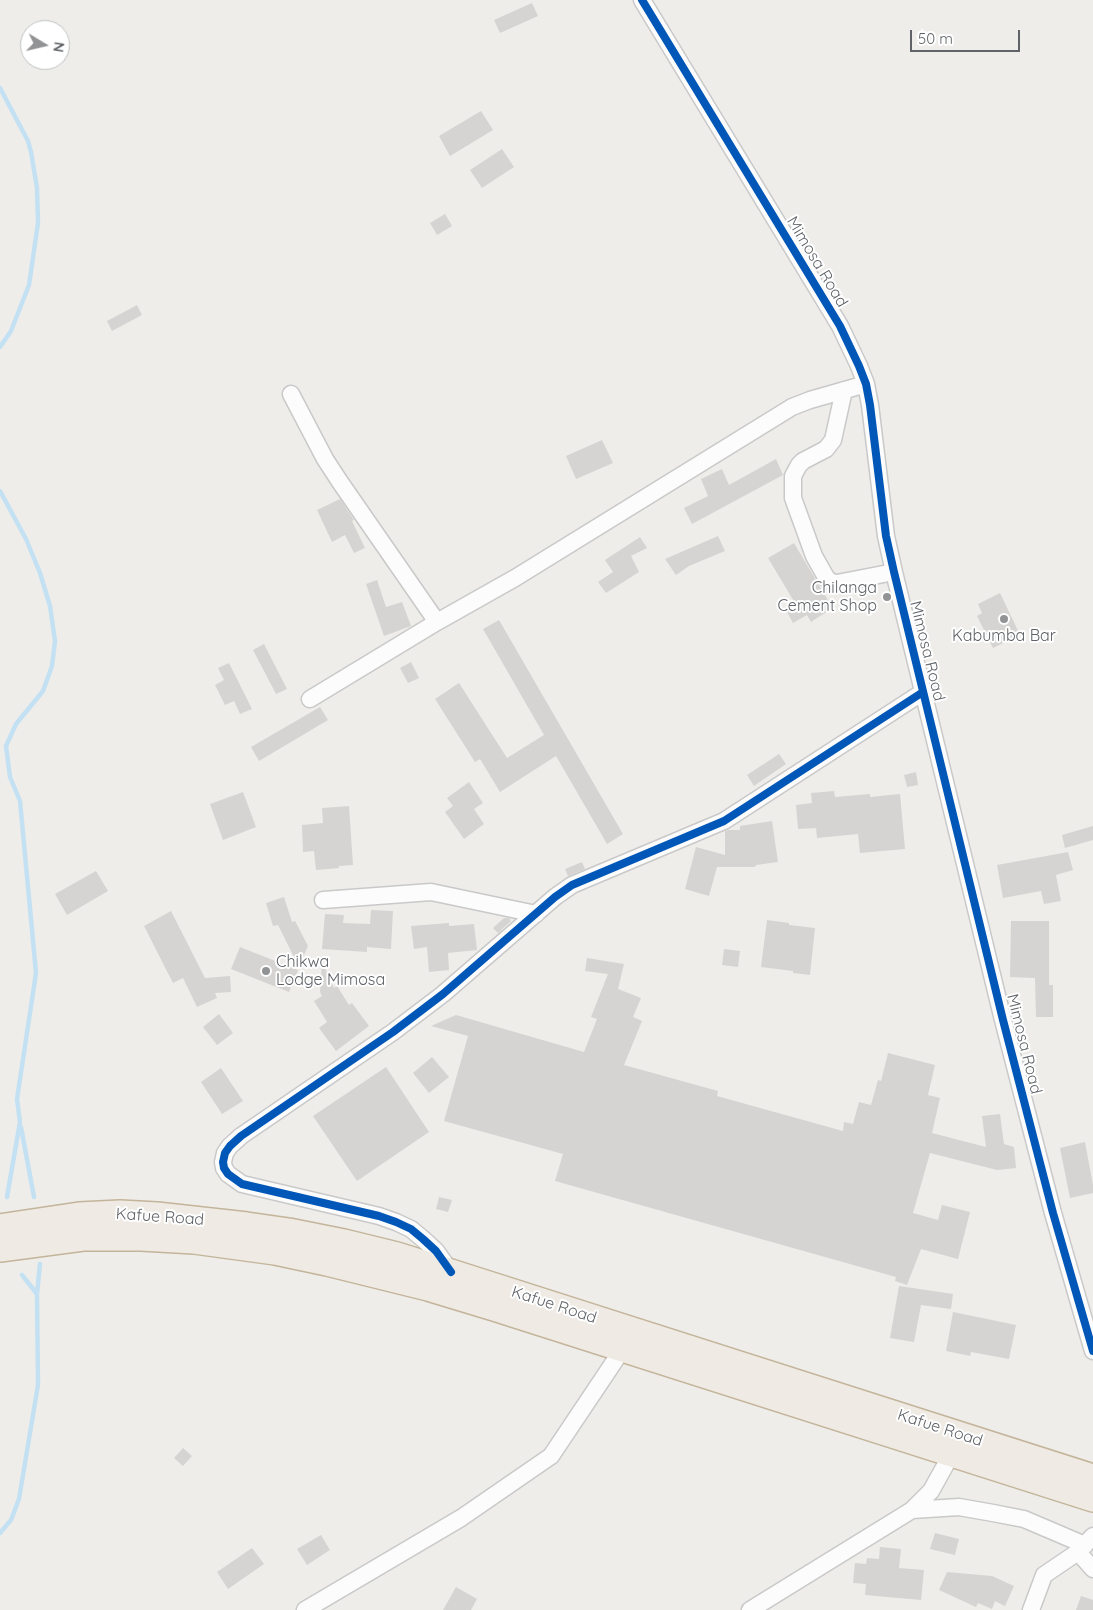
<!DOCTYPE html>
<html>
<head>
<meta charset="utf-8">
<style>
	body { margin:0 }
	#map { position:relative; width:1093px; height:1610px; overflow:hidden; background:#eeedea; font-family:Quicksand,sans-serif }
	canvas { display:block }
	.north { position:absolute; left:20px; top:20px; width:50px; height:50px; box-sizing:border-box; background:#fff; border:1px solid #bfc1c2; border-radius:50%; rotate:99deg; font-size:14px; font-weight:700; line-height:20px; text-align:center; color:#5f6367 }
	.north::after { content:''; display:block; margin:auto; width:18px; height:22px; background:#919395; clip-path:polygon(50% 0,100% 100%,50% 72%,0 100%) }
	.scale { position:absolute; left:910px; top:30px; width:110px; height:22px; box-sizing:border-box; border:2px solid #5f6367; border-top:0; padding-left:6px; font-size:15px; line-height:18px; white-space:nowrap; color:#5f6367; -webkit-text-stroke:4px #fff; paint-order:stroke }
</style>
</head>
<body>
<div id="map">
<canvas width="1093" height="1610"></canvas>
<div class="north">N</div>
<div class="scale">50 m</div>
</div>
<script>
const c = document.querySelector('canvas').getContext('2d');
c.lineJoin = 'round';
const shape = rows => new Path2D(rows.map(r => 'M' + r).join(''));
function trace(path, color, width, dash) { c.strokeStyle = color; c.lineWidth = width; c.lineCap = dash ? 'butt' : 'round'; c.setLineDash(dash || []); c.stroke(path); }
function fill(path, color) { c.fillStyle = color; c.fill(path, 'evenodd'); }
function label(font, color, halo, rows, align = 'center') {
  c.font = font + ' Quicksand,sans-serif'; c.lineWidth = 4; c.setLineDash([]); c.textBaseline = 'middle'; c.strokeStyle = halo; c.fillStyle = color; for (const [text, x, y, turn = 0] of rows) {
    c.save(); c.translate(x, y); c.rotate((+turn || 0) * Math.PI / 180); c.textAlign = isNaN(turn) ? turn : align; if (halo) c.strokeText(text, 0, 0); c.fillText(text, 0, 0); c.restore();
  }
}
trace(shape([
	[0,88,28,141,31,152,37,188,38,223,29,285,11,331,0,347],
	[0,491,26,539,40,573,50,606,55,641,52,666,43,691,16,724,6,746,10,777,20,801,36,973,17,1099,20,1122,7,1197],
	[21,1127,34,1197],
	[37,1294,40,1264],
	[0,1533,11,1520,19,1499,38,1385,37,1294,22,1275]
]), '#c3e1f3', 4.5);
fill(shape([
	[532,3,538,16,500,33,494,20],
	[481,111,493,130,450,156,439,136],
	[502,149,514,167,482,188,470,170],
	[445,214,452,226,437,235,430,223],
	[137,305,142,315,112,331,107,321],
	[602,440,613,463,576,479,566,456],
	[776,459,783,475,692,524,684,508,708,496,701,479,722,469,729,485],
	[340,499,354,520,352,521,365,548,354,553,345,535,332,542,317,510],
	[718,536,725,551,689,566,676,575,665,559],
	[640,537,647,548,631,556,639,572,606,593,598,582,613,572,605,560],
	[794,543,829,602,828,602,831,609,811,622,807,615,793,623,785,608,795,603,768,558],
	[377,580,386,607,402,602,411,626,384,636,366,584],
	[1000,593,1020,635,993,648,977,616,982,613,978,604],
	[499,620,623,834,607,844,556,756,500,792,480,759,475,762,435,699,459,683,507,758,544,735,483,629],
	[264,644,287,689,276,694,253,650],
	[411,662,419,678,408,683,400,668],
	[229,663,252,709,240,714,234,701,225,705,215,685,224,680,218,668],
	[320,707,328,720,259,761,251,747],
	[779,754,786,764,754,786,747,775],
	[916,772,918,785,907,787,904,775],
	[469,782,483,803,474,809,484,824,464,839,445,812,453,806,447,798],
	[834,791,835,797,870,794,870,797,900,794,905,849,860,853,858,834,817,838,816,828,798,829,796,805,812,803,811,793],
	[243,792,256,827,223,840,210,804],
	[349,806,353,865,339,866,339,868,316,870,314,851,303,852,302,825,323,823,322,808],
	[772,821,778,862,756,865,755,867,717,867,709,896,685,889,696,847,725,855,725,831,729,830,740,830,740,826],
	[1093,826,1093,840,1065,848,1062,835],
	[1068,852,1073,870,1056,875,1061,901,1044,904,1041,891,1003,898,997,865],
	[582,862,585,869,568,876,565,869],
	[96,871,108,891,67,915,55,894],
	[284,897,292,922,295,921,308,946,299,967,278,925,273,926,266,903],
	[371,910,393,911,391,949,367,947,367,952,322,949,325,914,344,915,343,923,370,924],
	[171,911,205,978,230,976,231,992,215,993,217,998,197,1007,183,978,173,983,144,926],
	[504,918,509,918,511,921,498,933,493,928],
	[767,920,789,923,789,925,815,928,810,975,793,973,793,971,761,967],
	[1011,921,1049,921,1049,985,1053,985,1053,1017,1036,1017,1035,978,1010,977],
	[449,923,449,926,474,924,477,950,448,953,449,970,429,972,427,947,414,949,411,926],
	[240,947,298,970,289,992,231,969],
	[724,949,740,951,738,967,722,965],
	[587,958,624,964,618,989,641,998,633,1017,642,1021,624,1065,718,1091,717,1096,843,1131,844,1122,853,1124,859,1102,871,1105,878,1080,881,1081,888,1053,935,1065,928,1095,940,1098,932,1133,986,1147,982,1116,1000,1114,1004,1144,1014,1147,1016,1168,997,1170,930,1153,913,1213,938,1220,942,1205,970,1212,958,1259,921,1249,907,1285,895,1281,896,1277,555,1181,563,1154,444,1121,468,1036,431,1026,456,1015,584,1052,597,1019,591,1017,608,974,585,971],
	[322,962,334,988,337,986,349,1005,352,1003,369,1026,336,1051,319,1028,327,1022,314,1001,322,996,320,992],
	[219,1014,233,1033,217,1045,203,1027],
	[432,1057,449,1077,429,1093,413,1073],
	[386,1067,429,1132,357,1181,313,1116],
	[221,1068,243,1101,222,1114,201,1082],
	[1085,1142,1093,1185,1093,1193,1070,1198,1060,1148],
	[439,1197,452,1200,448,1212,436,1209],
	[899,1286,953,1294,951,1309,921,1305,914,1342,890,1338],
	[953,1312,1016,1325,1009,1359,971,1352,970,1356,946,1351],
	[183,1448,192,1456,183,1466,174,1458],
	[935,1533,959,1539,955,1555,930,1549],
	[321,1535,330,1550,307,1565,297,1549],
	[880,1547,901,1549,899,1568,924,1570,921,1600,865,1595,866,1584,853,1583,855,1563,866,1564,867,1558,879,1559],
	[252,1548,264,1564,228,1589,217,1572],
	[947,1572,992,1576,1014,1586,1005,1606,995,1601,992,1609,978,1603,976,1607,939,1590],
	[456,1587,477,1599,471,1610,443,1610],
	[1081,1596,1093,1600,1093,1610,1076,1610]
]), '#d5d4d2');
const minor = shape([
	[642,0,840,326,859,366,866,384,870,405,886,536,894,572,1003,1020,1053,1213,1093,1351],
	[844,390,833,440,826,449,803,461,799,465,793,476,793,498,814,556,827,579,832,582,837,583,894,572],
	[291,394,325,459,340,482,437,622],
	[310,699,437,622,515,578,792,407,810,400,866,384],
	[323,900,431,892,536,914],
	[451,1272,436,1251,423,1239,411,1229,396,1222,379,1216,242,1184,228,1174,224,1168,223,1162,225,1153,230,1146,241,1136,393,1032,443,994,555,897,572,885,724,821,923,692],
	[912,1510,959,1507,993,1513,1024,1519,1085,1545],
	[1078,1552,1093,1569],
	[305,1610,461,1518,551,1456,622,1350],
	[750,1610,912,1510,931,1491,951,1455],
	[1031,1610,1044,1575,1078,1552,1093,1536]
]);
const highway = shape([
	[0,1227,79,1215,120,1213,157,1215,247,1225,289,1231,344,1242,397,1255,451,1272,1093,1477],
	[0,1249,83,1238,141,1238,194,1241,275,1252,327,1263,428,1288,494,1308,1093,1499]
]);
trace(minor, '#c9c9c9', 19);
trace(highway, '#c3b49a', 28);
trace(minor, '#fcfcfc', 16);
trace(highway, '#efebe4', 25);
trace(shape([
	[642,0,840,326,859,366,866,384,870,405,886,536,894,572,1003,1020,1053,1213,1093,1351],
	[451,1272,436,1251,423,1239,411,1229,396,1222,379,1216,242,1184,228,1174,224,1168,223,1162,225,1153,230,1146,241,1136,393,1032,443,994,555,897,572,885,724,821,923,692]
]), '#0057b8', 8);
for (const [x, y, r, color] of [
	[887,597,5,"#919395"],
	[1004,619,5,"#919395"],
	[266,971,5,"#919395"]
]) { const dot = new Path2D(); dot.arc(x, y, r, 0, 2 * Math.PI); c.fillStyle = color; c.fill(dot); trace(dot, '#fff', 2); }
label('16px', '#5f6367', '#fff', [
	["Mimosa Road",817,262,59],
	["Mimosa Road",927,651,76],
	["Mimosa Road",1024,1044,76],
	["Kafue Road",160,1217,4],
	["Kafue Road",554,1305,18],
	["Kafue Road",940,1428,18]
]);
label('16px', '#5f6367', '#fff', [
	["Chilanga",877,588],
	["Cement Shop",877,606],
	["Kabumba Bar",1004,636,"center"],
	["Chikwa",276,962,"left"],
	["Lodge Mimosa",276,980,"left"]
], 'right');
</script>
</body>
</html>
